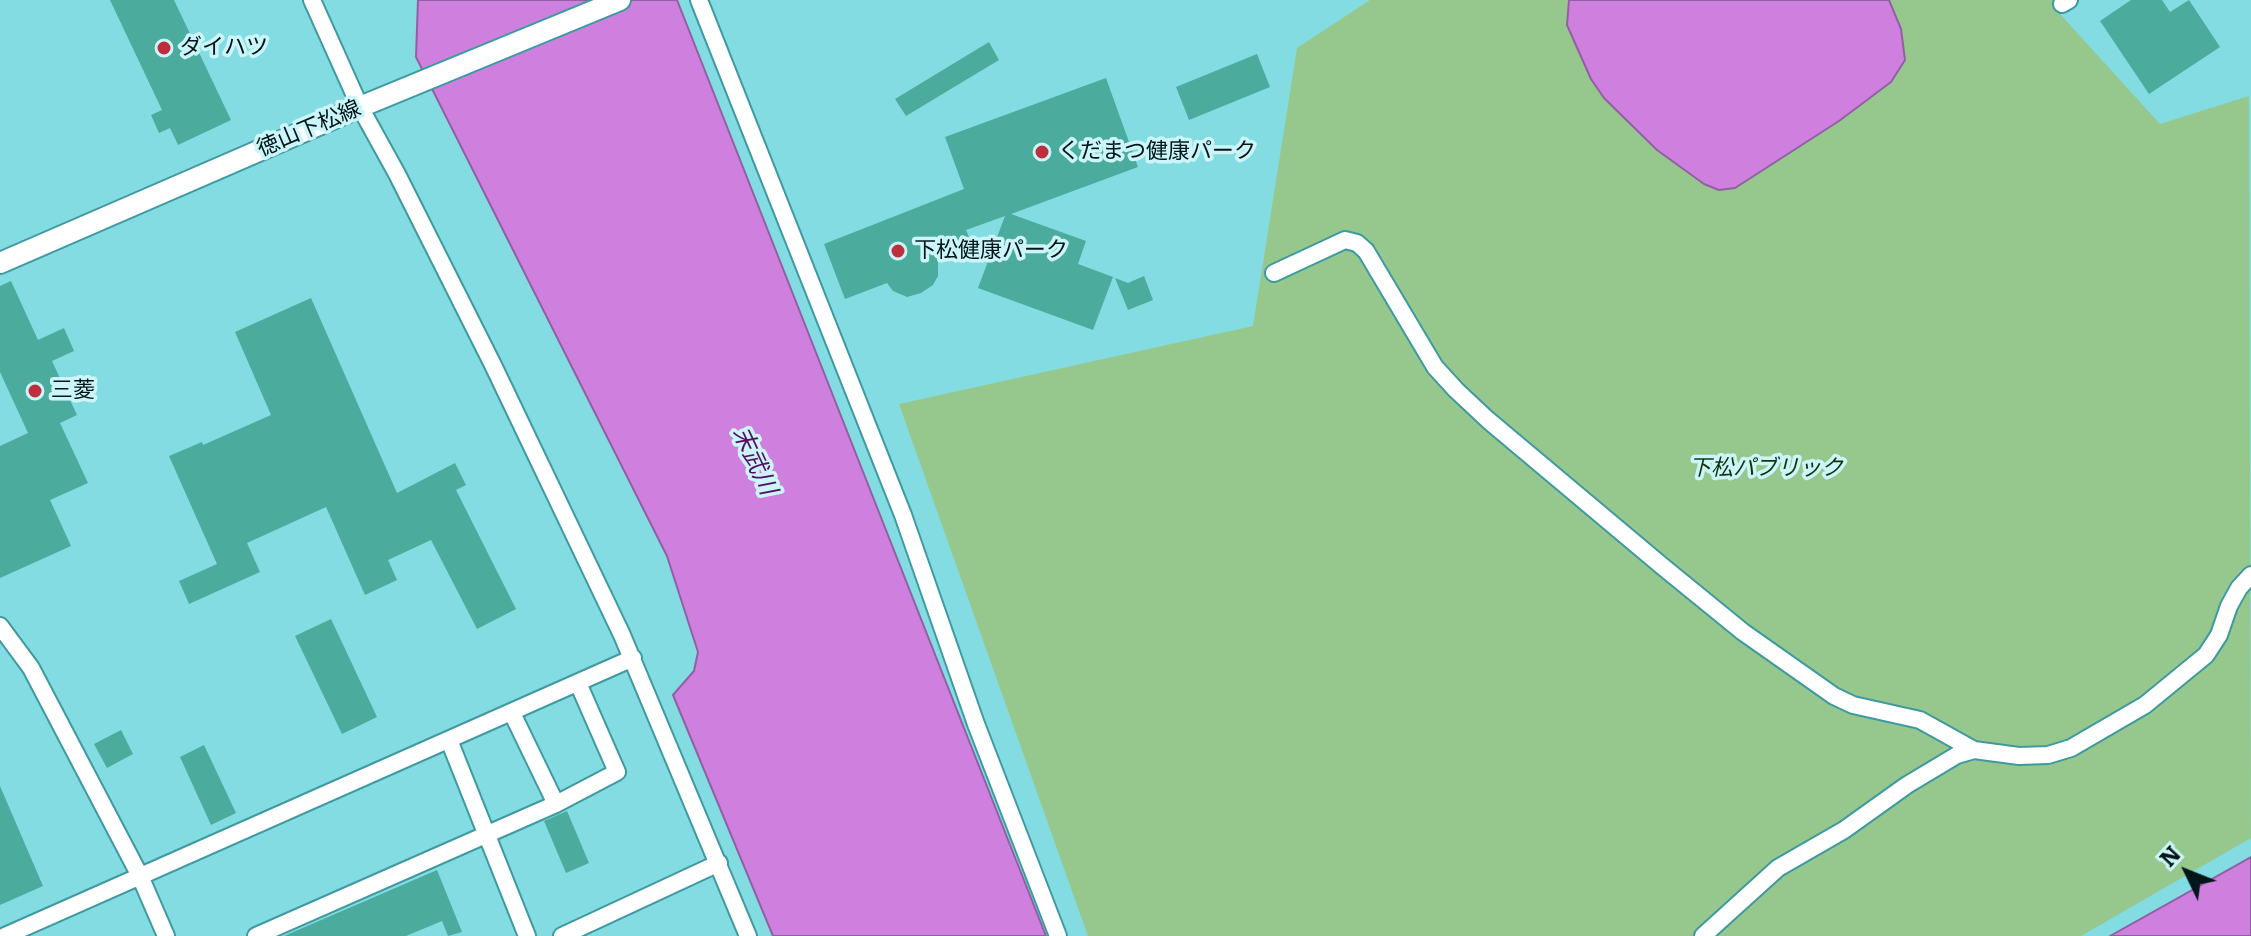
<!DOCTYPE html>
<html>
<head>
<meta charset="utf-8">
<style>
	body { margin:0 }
	#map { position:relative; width:2251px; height:936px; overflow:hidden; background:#83dce2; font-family:Literata,serif }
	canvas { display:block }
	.north { position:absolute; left:2147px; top:832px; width:80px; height:80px; -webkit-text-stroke:6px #cbf5f8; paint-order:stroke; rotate:313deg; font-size:22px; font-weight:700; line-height:32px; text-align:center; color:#001618 }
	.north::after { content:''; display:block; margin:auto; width:28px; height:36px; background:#001618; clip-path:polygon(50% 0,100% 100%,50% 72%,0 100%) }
</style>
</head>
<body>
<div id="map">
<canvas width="2251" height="936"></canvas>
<div class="north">N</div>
</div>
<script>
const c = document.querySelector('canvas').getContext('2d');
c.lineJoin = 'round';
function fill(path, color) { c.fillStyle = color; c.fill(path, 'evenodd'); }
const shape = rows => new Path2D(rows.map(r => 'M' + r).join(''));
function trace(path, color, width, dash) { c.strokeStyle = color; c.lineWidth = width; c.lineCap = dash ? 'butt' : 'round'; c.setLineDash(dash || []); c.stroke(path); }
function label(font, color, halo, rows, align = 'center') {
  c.font = font + ' Literata,"Noto Sans JP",serif'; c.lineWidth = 7; c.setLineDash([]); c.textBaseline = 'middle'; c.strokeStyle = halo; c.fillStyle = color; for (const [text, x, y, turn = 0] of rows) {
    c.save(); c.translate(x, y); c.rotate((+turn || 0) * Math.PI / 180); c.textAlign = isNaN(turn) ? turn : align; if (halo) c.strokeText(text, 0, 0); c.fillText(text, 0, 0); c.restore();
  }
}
fill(shape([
	[1370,0,2053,0,2061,15,2160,124,2249,96,2251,838,2081,936,1088,936,899,404,1253,326,1297,48]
]), '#96c88e');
const water = shape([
	[418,0,677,0,1046,936,773,936,673,695,694,671,698,652,667,556,416,57,418,0],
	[1569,0,1889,0,1901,29,1905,60,1891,82,1839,121,1735,188,1719,190,1704,184,1657,150,1604,98,1591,79,1567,25,1569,0],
	[2251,857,2251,936,2110,936,2251,857]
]);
fill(water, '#cf80de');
trace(water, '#9160a3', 2);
fill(shape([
	[110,0,174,0,231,120,178,145,170,128,159,133,151,115,162,110],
	[2131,0,2162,0,2170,12,2189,0,2220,47,2149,94,2100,21],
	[989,42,999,60,906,116,895,99],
	[1257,54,1270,87,1189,120,1176,87],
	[1106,78,1138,167,1011,214,1086,241,1078,264,1113,277,1093,330,978,288,1005,216,966,230,973,247,938,262,938,276,933,285,921,293,907,297,893,291,887,283,845,299,824,244,964,189,945,137],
	[1144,276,1153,300,1128,310,1115,278,1128,283],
	[11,281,38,340,64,328,74,351,52,361,77,415,60,423,88,483,50,500,71,546,0,578,0,446,28,433,0,372,0,286],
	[311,298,397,493,455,463,466,485,456,490,516,609,477,629,431,540,388,560,397,580,365,595,326,507,247,543,260,572,189,604,179,581,217,564,169,456,202,442,203,445,271,415,235,332],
	[331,619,377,717,342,734,295,636],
	[121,730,133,754,107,768,94,744],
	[204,745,236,813,211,825,180,757],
	[0,786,43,886,0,905],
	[567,811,589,863,566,873,544,821],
	[437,870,462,932,448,936,442,921,406,936,284,936]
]), '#4bab9c');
const minor = shape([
	[312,0,360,107,397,174,493,365,622,635,748,936],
	[699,0,903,515,976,724,1058,936],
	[2062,4,2069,0],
	[1274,273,1345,240,1357,243,1366,251,1435,367,1456,390,1488,420,1662,566,1743,632,1834,696,1853,705,1920,720,1974,750,2019,756,2048,755,2071,748,2145,705,2206,655,2219,635,2229,606,2239,588,2251,575],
	[0,626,31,668,140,876,166,936],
	[512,713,556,804],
	[449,740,527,936],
	[5,936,633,658],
	[256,936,556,804,617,772,578,683],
	[562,936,719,863],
	[1703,936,1778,868,1844,830,1907,785,1957,755,1974,750]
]);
const major = shape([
	[0,263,360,107,620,0]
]);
trace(minor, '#3e9aa0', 20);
trace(major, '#3e9aa0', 24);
trace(minor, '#fff', 16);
trace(major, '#fff', 20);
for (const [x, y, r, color] of [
	[164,48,8,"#be2e3c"],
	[1042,152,8,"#be2e3c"],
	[898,251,8,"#be2e3c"],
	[35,391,8,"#be2e3c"]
]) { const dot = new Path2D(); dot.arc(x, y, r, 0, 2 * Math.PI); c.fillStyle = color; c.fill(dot); trace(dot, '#cbf5f8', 3); }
label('22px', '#001618', '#cbf5f8', [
	["ダイハツ",180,48],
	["くだまつ健康パーク",1058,152],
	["下松健康パーク",914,251],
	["三菱",51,391]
], 'left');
label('22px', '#001618', '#cbf5f8', [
	["徳山下松線",309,129,-23]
]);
label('italic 22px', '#12330c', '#cbf5f8', [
	["下松パブリック",1766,469]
]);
label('italic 24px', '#580c65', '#cbf5f8', [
	["末武川",754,461,65]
]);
</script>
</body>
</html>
